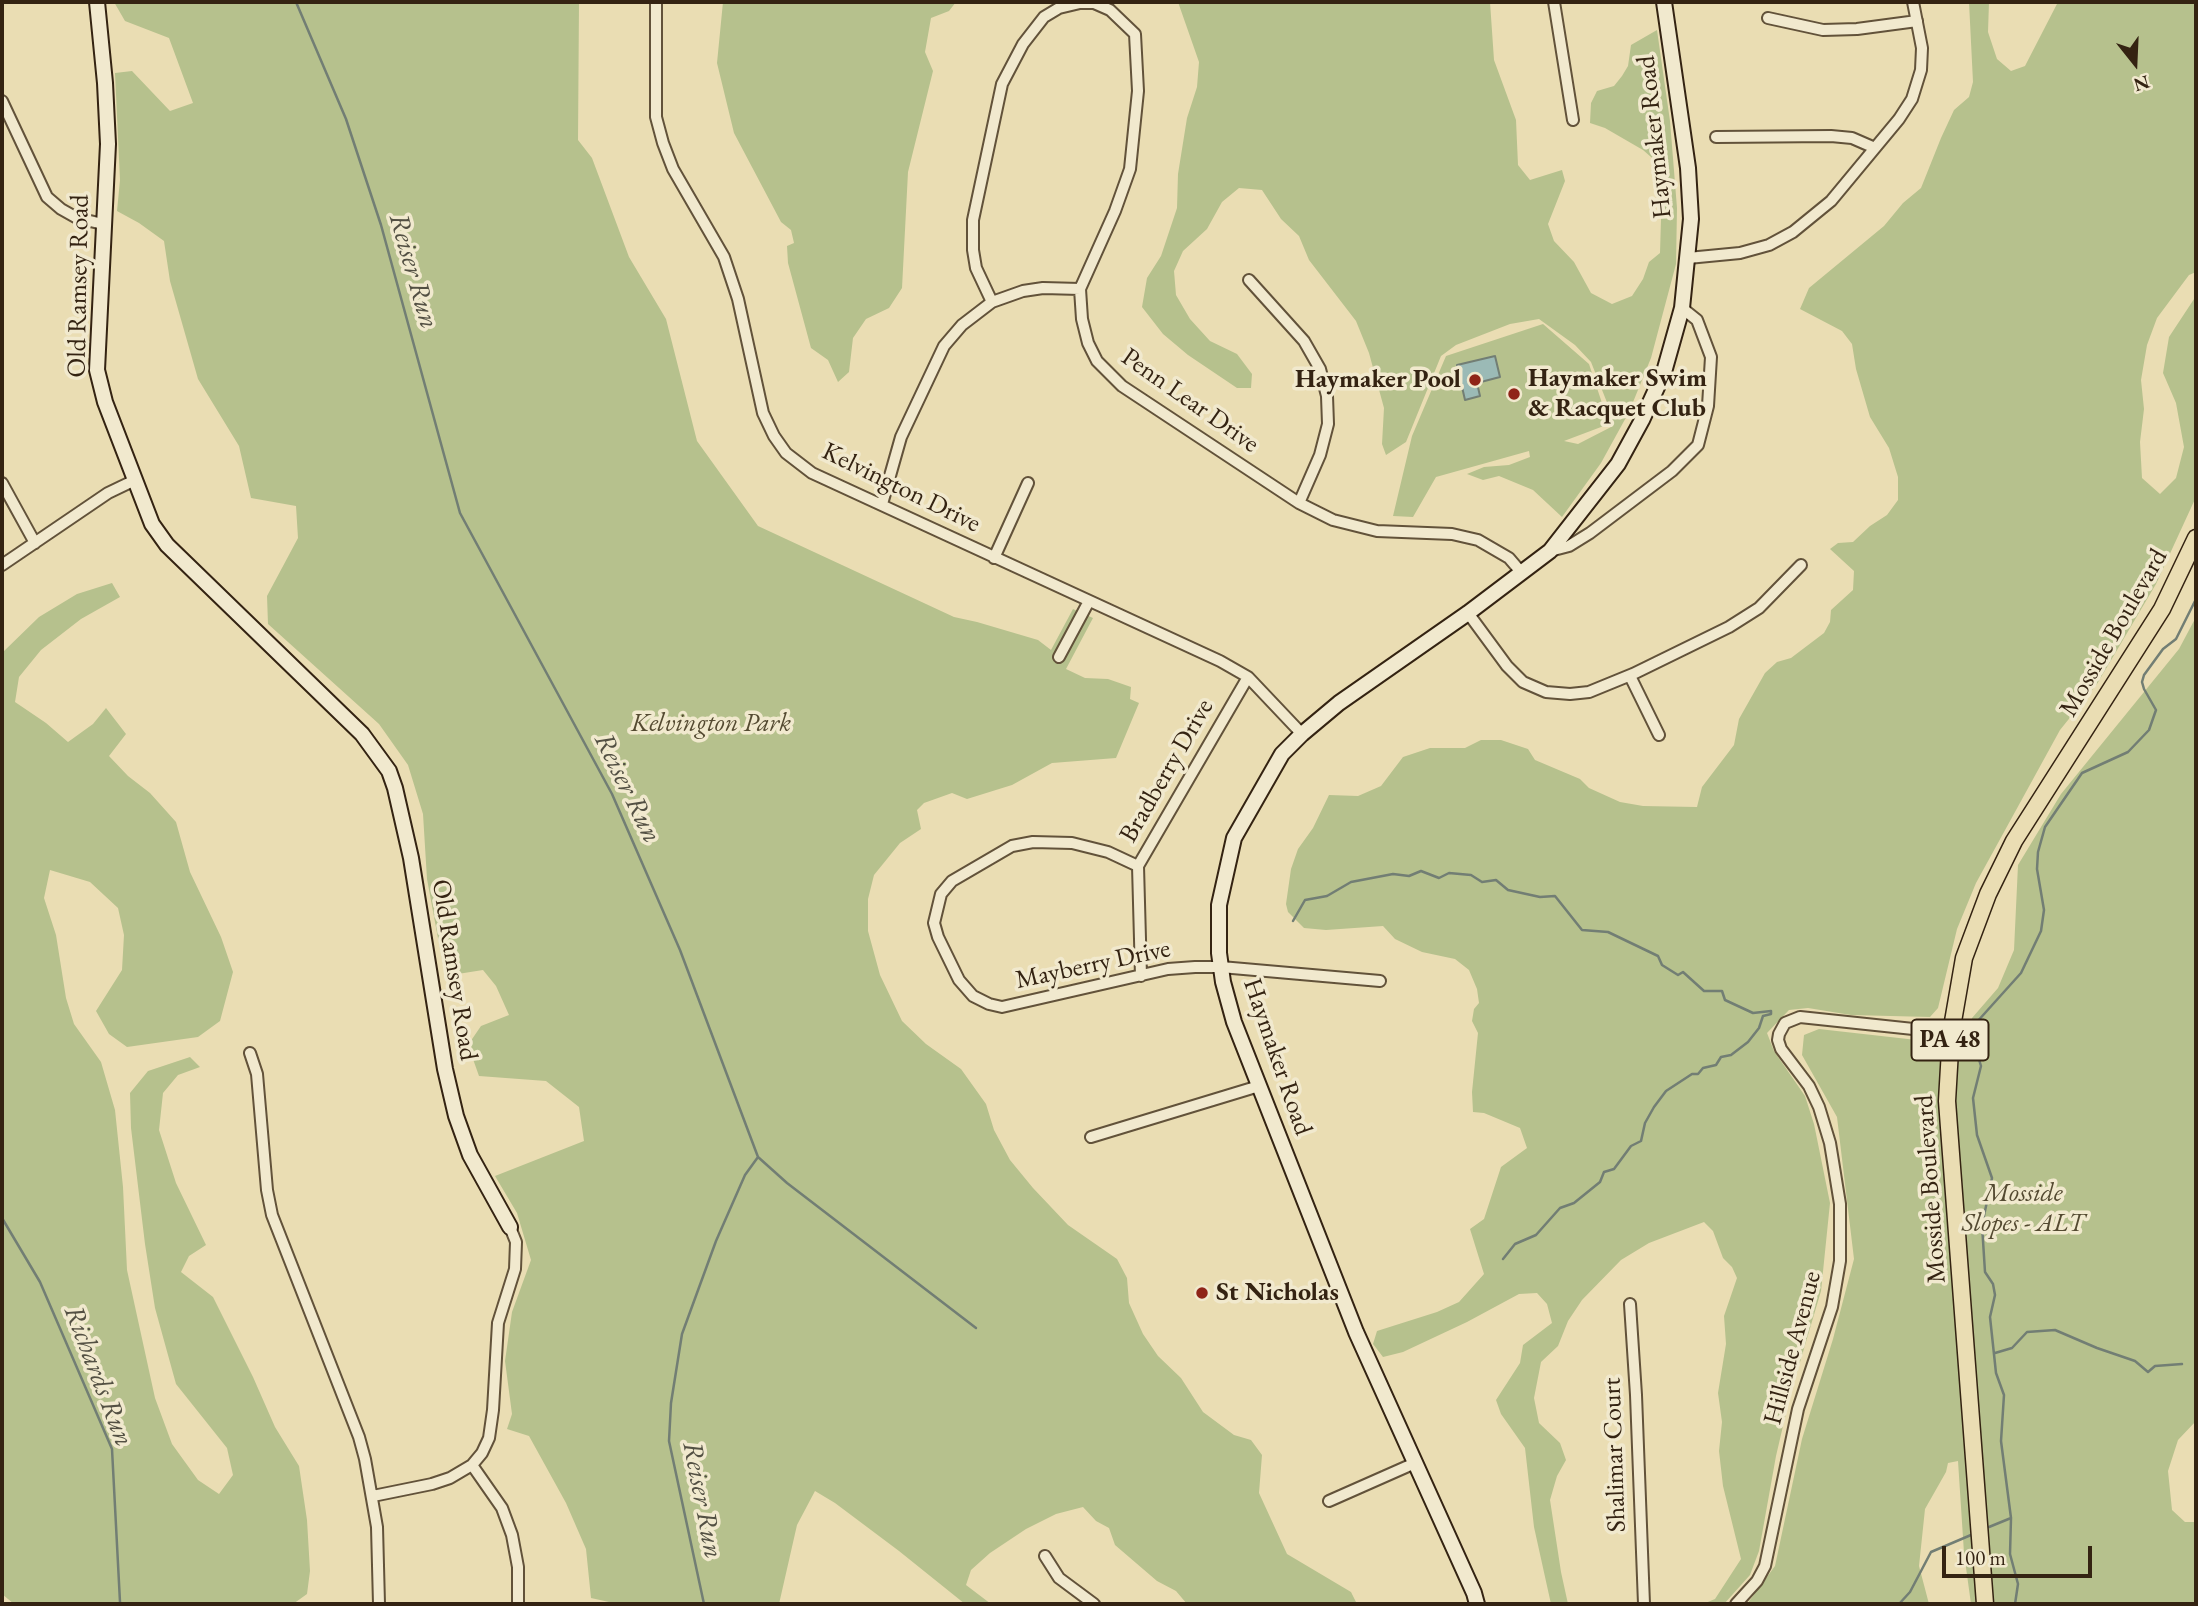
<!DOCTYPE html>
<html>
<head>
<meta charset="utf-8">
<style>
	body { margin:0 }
	#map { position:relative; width:2198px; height:1606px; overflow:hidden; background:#eaddb3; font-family:"EB Garamond",serif }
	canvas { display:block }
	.frame { position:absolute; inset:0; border:4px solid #342312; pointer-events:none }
	.north { position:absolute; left:2100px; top:28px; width:70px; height:70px; -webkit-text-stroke:5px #f1e9ce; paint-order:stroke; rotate:162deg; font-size:19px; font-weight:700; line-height:28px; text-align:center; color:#342312 }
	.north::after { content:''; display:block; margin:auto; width:24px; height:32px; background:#342312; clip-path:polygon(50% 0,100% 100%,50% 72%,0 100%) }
	.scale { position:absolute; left:1942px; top:1546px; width:150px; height:32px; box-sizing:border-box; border:4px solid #342312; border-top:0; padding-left:9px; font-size:21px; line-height:24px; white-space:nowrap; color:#342312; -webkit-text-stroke:5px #f1e9ce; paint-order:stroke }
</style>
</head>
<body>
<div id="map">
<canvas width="2198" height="1606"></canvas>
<div class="frame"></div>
<div class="north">N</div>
<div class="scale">100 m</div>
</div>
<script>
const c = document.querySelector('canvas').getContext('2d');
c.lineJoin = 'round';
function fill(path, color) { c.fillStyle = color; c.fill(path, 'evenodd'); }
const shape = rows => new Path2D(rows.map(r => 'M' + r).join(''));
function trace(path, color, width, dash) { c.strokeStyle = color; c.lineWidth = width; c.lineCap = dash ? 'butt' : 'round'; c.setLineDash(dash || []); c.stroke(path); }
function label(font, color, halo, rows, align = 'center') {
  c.font = font + ' "EB Garamond",serif'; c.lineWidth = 7; c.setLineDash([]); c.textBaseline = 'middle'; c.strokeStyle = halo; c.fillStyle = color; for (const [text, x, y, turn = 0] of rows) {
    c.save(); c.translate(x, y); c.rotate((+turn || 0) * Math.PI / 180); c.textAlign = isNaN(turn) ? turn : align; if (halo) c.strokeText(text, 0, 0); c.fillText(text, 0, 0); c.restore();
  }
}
fill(shape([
	[114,2,579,2,578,140,592,158,629,257,666,319,697,441,758,526,954,617,977,622,1038,640,1051,650,1073,609,1093,618,1066,669,1085,678,1108,679,1131,687,1130,699,1139,703,1116,758,1052,763,1012,785,967,799,952,793,924,803,917,810,921,829,900,843,874,875,868,899,868,931,880,975,902,1021,926,1044,961,1069,986,1104,994,1130,1010,1160,1033,1188,1068,1225,1117,1259,1127,1278,1129,1303,1143,1334,1158,1356,1181,1378,1203,1412,1234,1435,1251,1440,1262,1455,1259,1493,1287,1554,1351,1592,1357,1604,1187,1604,1176,1591,1157,1581,1115,1545,1109,1528,1096,1521,1083,1507,1056,1514,1026,1529,990,1553,971,1570,966,1585,991,1604,965,1604,899,1551,835,1503,815,1491,797,1525,779,1604,618,1604,591,1598,586,1549,566,1503,529,1436,507,1429,512,1414,505,1361,512,1312,531,1260,517,1213,495,1176,584,1141,579,1107,546,1081,479,1076,468,1045,481,1026,509,1015,496,986,483,970,445,976,427,879,423,814,408,765,379,724,268,624,267,596,298,538,296,506,251,498,239,446,198,379,170,281,164,241,139,223,117,211,120,180,115,73,132,71,170,111,193,103,169,38,125,21],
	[723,2,956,2,949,11,931,18,925,52,933,71,908,172,902,288,889,308,866,319,853,338,849,372,838,382,828,360,811,348,788,263,787,246,794,243,791,230,781,222,734,133,717,63],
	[1178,2,1490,2,1494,60,1516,120,1518,165,1530,180,1562,170,1565,181,1548,224,1554,241,1574,262,1591,293,1612,304,1632,296,1643,279,1649,262,1660,253,1662,185,1659,164,1643,150,1605,128,1590,123,1591,103,1597,91,1614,86,1622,76,1628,66,1631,45,1657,30,1670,121,1677,208,1676,264,1651,358,1629,412,1601,463,1562,517,1533,490,1499,476,1483,480,1467,474,1484,467,1509,465,1530,457,1529,451,1436,477,1413,517,1393,516,1412,436,1446,356,1543,324,1589,364,1609,424,1564,441,1578,444,1613,426,1608,405,1591,362,1575,345,1539,319,1510,324,1456,345,1441,356,1406,442,1386,455,1382,444,1384,408,1369,353,1356,321,1309,260,1299,236,1281,219,1262,190,1239,188,1222,202,1207,229,1183,251,1174,271,1176,295,1190,319,1210,341,1237,354,1252,374,1251,388,1237,388,1188,355,1163,334,1142,307,1147,278,1161,256,1177,208,1178,174,1187,118,1197,87,1199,62],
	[1969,2,1989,2,1988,32,1997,59,2011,71,2025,66,2058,2,2196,2,2196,272,2189,275,2157,318,2147,345,2141,380,2144,409,2140,442,2142,478,2160,494,2176,478,2184,447,2176,403,2163,373,2169,337,2196,296,2196,497,2156,584,2097,684,2060,730,1976,883,1957,929,1938,1008,1930,1017,1851,1015,1808,1008,1789,1010,1767,1033,1774,1051,1805,1096,1814,1124,1830,1203,1821,1291,1790,1396,1776,1456,1759,1551,1750,1575,1724,1604,1703,1604,1715,1599,1741,1559,1723,1486,1719,1451,1722,1422,1718,1393,1726,1344,1724,1316,1737,1278,1732,1267,1723,1258,1713,1231,1704,1222,1649,1243,1621,1260,1582,1300,1568,1321,1558,1346,1541,1362,1534,1398,1539,1423,1560,1443,1566,1460,1557,1476,1550,1500,1561,1572,1568,1604,1551,1604,1534,1527,1525,1448,1501,1414,1496,1400,1520,1363,1523,1345,1552,1323,1547,1304,1537,1293,1519,1294,1467,1322,1403,1352,1383,1357,1373,1344,1377,1331,1437,1312,1459,1302,1484,1274,1470,1229,1484,1219,1501,1167,1527,1148,1520,1128,1484,1113,1473,1112,1472,1092,1478,1033,1472,1021,1474,1009,1479,1003,1477,989,1469,970,1455,959,1422,952,1395,939,1383,926,1326,930,1304,928,1288,912,1286,904,1291,869,1298,849,1313,828,1329,795,1358,796,1381,786,1403,757,1430,748,1465,748,1481,740,1501,740,1528,749,1535,760,1580,779,1589,788,1620,802,1643,806,1697,807,1702,787,1734,745,1739,719,1765,673,1777,662,1791,658,1824,633,1830,622,1831,610,1853,590,1854,571,1830,549,1838,543,1853,542,1870,526,1887,515,1898,500,1898,477,1889,448,1870,417,1856,369,1852,344,1842,331,1800,309,1809,288,1884,226,1903,203,1921,188,1941,138,1954,110,1969,97,1973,82],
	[112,583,120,597,81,619,41,650,19,677,15,702,46,723,68,742,93,724,106,708,126,734,109,756,128,776,150,793,176,822,190,872,221,937,233,972,220,1021,198,1037,127,1047,109,1034,96,1011,122,970,124,935,118,908,90,882,50,870,44,898,56,935,66,998,74,1024,101,1062,115,1110,123,1187,127,1270,155,1398,172,1444,198,1480,219,1494,233,1475,227,1448,176,1384,155,1308,145,1244,131,1128,130,1093,148,1071,190,1057,200,1067,178,1075,163,1093,159,1130,176,1183,206,1245,189,1256,181,1272,213,1297,253,1377,275,1427,299,1466,307,1520,310,1571,307,1594,293,1604,14,1604,2,1594,2,653,39,617,77,594],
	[2196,617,2196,1421,2178,1440,2168,1471,2172,1510,2185,1522,2196,1522,2196,1604,1971,1604,1964,1553,1958,1461,1948,1463,1946,1472,1925,1509,1919,1566,1929,1604,1747,1604,1775,1566,1802,1439,1833,1339,1854,1259,1837,1117,1802,1055,1804,1035,1819,1029,1961,1045,1968,1037,1972,1018,1998,988,2014,950,2018,865,2061,794,2179,649]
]), '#b6c18d');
const water = shape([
	[1495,356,1500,377,1477,383,1480,396,1465,400,1457,365,1495,356]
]);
fill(water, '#9bbab6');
trace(water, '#727e74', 2);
trace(shape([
	[296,2,346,119,381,225,460,513,612,794,680,950,758,1157,787,1183,976,1328],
	[1293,921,1305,900,1327,896,1351,882,1393,874,1409,876,1421,871,1439,878,1449,873,1471,875,1482,882,1496,880,1508,890,1540,897,1555,896,1582,930,1608,932,1658,956,1662,965,1678,975,1683,972,1704,991,1722,991,1725,1000,1753,1013,1771,1011],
	[2,1218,40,1282,112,1449,120,1602],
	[1503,1259,1515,1244,1536,1235,1560,1208,1574,1203,1600,1182,1604,1172,1614,1169,1631,1146,1641,1141,1645,1123,1654,1107,1666,1091,1692,1074,1698,1074,1703,1068,1716,1065,1721,1057,1731,1055,1748,1042,1759,1028,1763,1016,1771,1014,1771,1011],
	[1995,1353,2012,1348,2027,1332,2055,1330,2097,1348,2135,1361,2148,1372,2155,1366,2182,1364],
	[1989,1527,2011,1518],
	[704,1604,669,1441,671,1403,682,1334,716,1241,745,1175,758,1157],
	[1899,1604,1910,1592,1931,1552,1971,1535],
	[2015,1604,2018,1584,2010,1554,2011,1518,2001,1441,2004,1395,1996,1373,1990,1317,1995,1295,1993,1284,1985,1272,1982,1225,1992,1178,1977,1135,1973,1098,1981,1066,1973,1040,1973,1029,1976,1023,2021,973,2041,931,2044,910,2037,869,2038,852,2045,827,2082,773,2128,752,2149,730,2156,710,2144,689,2142,682,2144,675,2163,649,2176,639,2196,599]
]), '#727e74', 2.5);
const street = shape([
	[656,2,656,117,663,143,673,169,724,257,738,299,763,413,774,436,786,453,812,473,1220,661,1248,677,1302,734],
	[1554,2,1573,120],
	[1768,18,1823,30,1857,29,1917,21],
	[2,101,47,197,61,209,77,218,103,224],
	[1716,137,1831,136,1852,138,1875,148],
	[1688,258,1740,253,1769,245,1793,232,1831,201,1899,119,1912,99,1921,70,1922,48,1913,2],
	[1249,280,1304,341,1320,369,1327,396,1328,424,1320,455,1299,503],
	[992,302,976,268,973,250,973,220,1002,84,1023,44,1044,17,1059,8,1080,3,1094,3,1110,10,1135,34,1138,91,1130,169,1115,211,1080,289,1082,319,1088,343,1097,361,1122,386,1299,503,1333,520,1377,531,1452,534,1478,540,1509,558,1521,572],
	[2,483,35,543],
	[882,504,901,437,944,346,962,325,992,302,1023,291,1043,288,1080,289],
	[1550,551,1569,546,1590,533,1672,471,1698,445,1708,406,1711,357,1697,320,1682,308],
	[994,558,1028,483],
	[2,565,108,493,133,481],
	[1468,613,1507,666,1523,682,1546,692,1570,694,1589,692,1633,674,1729,627,1759,608,1801,565],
	[1059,657,1089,601],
	[1630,676,1659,735],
	[1138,866,1108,852,1072,843,1033,842,1012,846,952,881,941,894,934,923,938,937,959,980,973,996,989,1004,1002,1007,1168,969,1195,967,1221,967,1380,981],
	[1141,976,1138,866,1248,677],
	[250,1053,257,1074,267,1190,272,1215,359,1437,365,1459,377,1527,379,1604],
	[1091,1137,1259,1086],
	[1630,1304,1636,1395,1644,1604],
	[472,1465,502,1508,512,1535,518,1567,518,1604],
	[373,1496,432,1484,450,1478,472,1465,482,1453,489,1438,493,1410,498,1323,515,1269,516,1242,510,1227],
	[1329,1501,1415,1463],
	[1045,1556,1059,1578,1094,1604],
	[1736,1604,1757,1581,1765,1566,1798,1409,1832,1307,1840,1261,1840,1204,1830,1143,1819,1107,1809,1086,1781,1049,1778,1040,1779,1034,1785,1023,1800,1017,1951,1033]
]);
const secondary = shape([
	[97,2,105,83,108,144,97,370,105,402,152,524,167,545,362,734,389,771,395,788,411,858,445,1069,456,1116,470,1155,510,1227],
	[1477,1604,1474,1593,1356,1332,1234,1022,1223,982,1219,953,1219,905,1234,838,1282,754,1302,734,1339,703,1468,613,1550,551,1618,464,1642,420,1664,372,1682,308,1691,219,1688,168,1664,2]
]);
const primary = shape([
	[1985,1604,1947,1101,1951,1033,1964,958,1988,894,2014,841,2162,609,2196,538]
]);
trace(street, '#62523a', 14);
trace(secondary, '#342312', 18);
trace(primary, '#342312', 19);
trace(street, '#f1e9ce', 10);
trace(secondary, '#f1e9ce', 14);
trace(primary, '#eaddb3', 16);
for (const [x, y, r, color] of [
	[1475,380,7,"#8f2418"],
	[1514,394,7,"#8f2418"],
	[1202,1293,7,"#8f2418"]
]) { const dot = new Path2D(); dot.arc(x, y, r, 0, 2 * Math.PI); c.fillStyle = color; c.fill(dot); trace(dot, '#f1e9ce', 2.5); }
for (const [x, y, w] of [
	[1950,1040,77]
]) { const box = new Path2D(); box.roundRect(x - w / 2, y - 20.5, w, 41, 5); c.fillStyle = '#f1e9ce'; c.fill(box); trace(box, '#342312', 2); }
label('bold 24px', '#342312', null, [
	["PA 48",1950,1040]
]);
label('26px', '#342312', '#f1e9ce', [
	["Haymaker Road",1655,137,-96],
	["Old Ramsey Road",79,286,-89],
	["Penn Lear Drive",1190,401,35],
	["Kelvington Drive",901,488,26],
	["Mosside Boulevard",2114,633,-60],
	["Bradberry Drive",1167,771,-60],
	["Mayberry Drive",1093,965,-12],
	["Old Ramsey Road",454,970,81],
	["Haymaker Road",1277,1057,71],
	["Mosside Boulevard",1931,1189,-94],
	["Hillside Avenue",1793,1348,-75],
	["Shalimar Court",1615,1455,-92]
]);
label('bold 26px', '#342312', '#f1e9ce', [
	["Haymaker Swim",1528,379],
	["& Racquet Club",1528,409],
	["Haymaker Pool",1461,380,"right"],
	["St Nicholas",1216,1293]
], 'left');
label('italic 26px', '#544a31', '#f1e9ce', [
	["Kelvington Park",711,724],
	["Mosside",2023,1194],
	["Slopes - ALT",2023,1224]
]);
label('italic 28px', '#535043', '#f1e9ce', [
	["Reiser Run",413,271,74],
	["Reiser Run",627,788,64],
	["Richards Run",98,1376,69],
	["Reiser Run",702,1500,79]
]);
</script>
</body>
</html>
